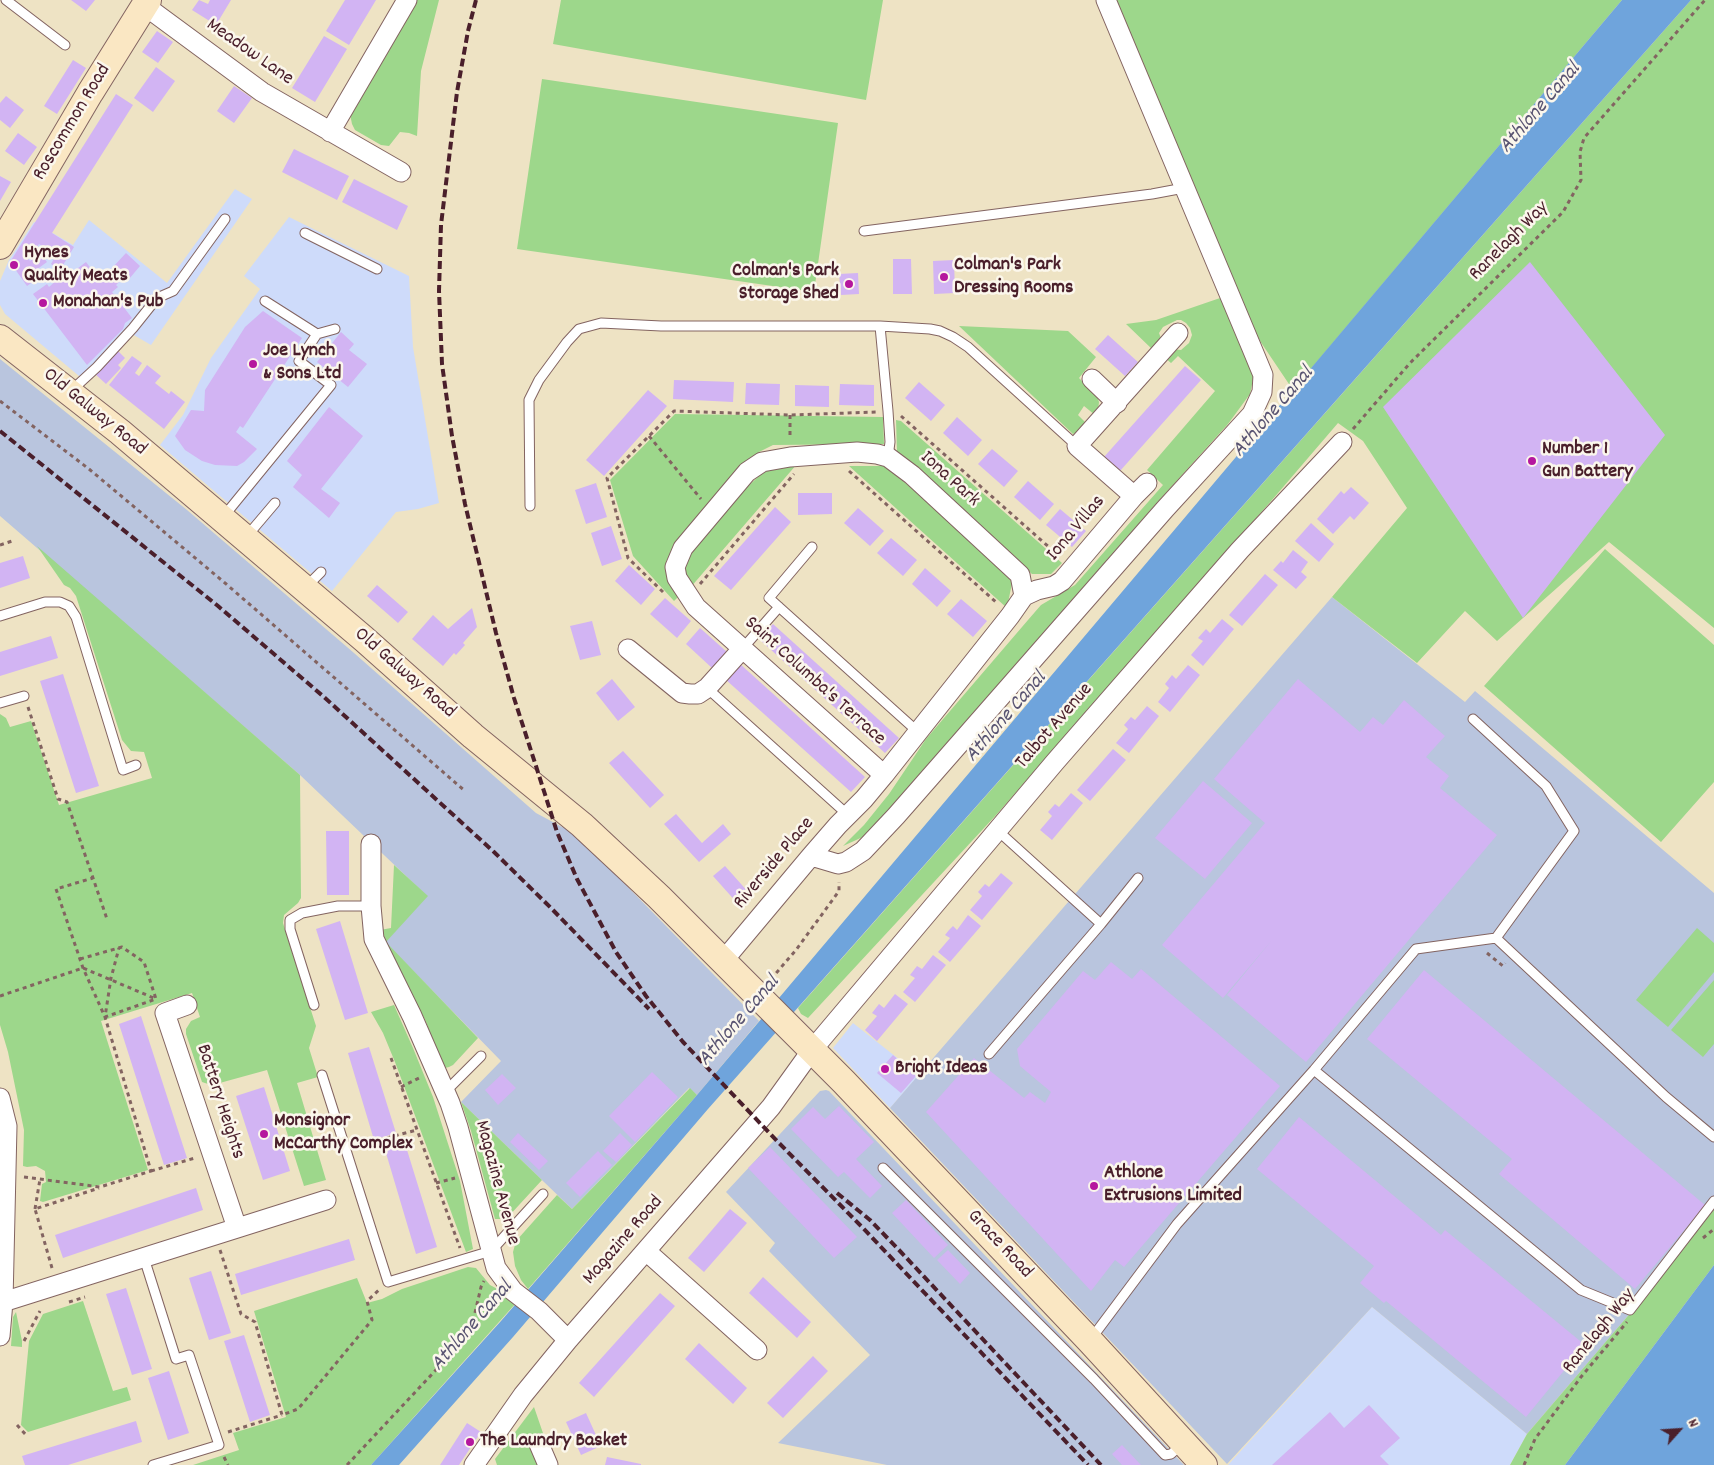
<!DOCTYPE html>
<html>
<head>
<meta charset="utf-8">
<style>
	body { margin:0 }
	#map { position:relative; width:1714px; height:1465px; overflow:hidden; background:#eee3c4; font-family:Dekko,sans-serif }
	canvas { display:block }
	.north { position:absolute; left:1654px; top:1405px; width:50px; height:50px; -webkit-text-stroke:4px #fbf7ec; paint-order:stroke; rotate:64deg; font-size:14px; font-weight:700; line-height:20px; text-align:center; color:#4a1f2b }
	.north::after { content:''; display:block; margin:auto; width:18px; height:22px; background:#4a1f2b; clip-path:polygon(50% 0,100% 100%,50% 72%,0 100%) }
</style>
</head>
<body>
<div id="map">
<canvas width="1714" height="1465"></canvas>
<div class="north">N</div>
</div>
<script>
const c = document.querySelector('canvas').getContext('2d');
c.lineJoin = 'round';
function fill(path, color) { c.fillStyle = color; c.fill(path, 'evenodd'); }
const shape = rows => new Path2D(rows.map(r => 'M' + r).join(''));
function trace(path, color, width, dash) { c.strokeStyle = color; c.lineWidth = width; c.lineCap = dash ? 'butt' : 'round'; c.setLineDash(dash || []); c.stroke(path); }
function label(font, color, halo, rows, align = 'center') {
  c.font = font + ' Dekko,sans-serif'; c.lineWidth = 5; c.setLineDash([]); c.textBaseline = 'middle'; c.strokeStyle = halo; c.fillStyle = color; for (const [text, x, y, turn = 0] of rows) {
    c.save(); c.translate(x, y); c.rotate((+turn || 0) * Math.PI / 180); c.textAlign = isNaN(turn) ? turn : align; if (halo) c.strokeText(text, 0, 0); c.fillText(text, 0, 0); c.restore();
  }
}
fill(shape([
	[235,189,252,199,151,345,132,334,85,381,5,314,0,305,0,281,9,260,34,222,73,245,89,220,167,283],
	[289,217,409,276,413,347,439,503,418,509,396,512,332,591,160,445,183,415,211,358,260,289,244,276],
	[853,1023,919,1075,890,1108,833,1048],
	[1372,1307,1527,1434,1510,1465,1228,1465]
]), '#cedbfa');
fill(shape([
	[0,359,187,510,354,653,536,813,577,835,759,1021,697,1095,689,1088,572,1209,461,1102,501,1061,385,942,427,896,300,775,0,516],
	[1332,597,1465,702,1475,691,1714,893,1714,1209,1656,1283,1527,1434,1372,1307,1227,1464,890,1108],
	[826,1090,829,1091,1184,1465,887,1465,778,1443,870,1355,769,1251,775,1243,726,1192,820,1091]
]), '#b9c5de');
fill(shape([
	[416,0,439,0,421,71,417,136,409,133,400,132,389,146,381,145,355,130,352,124,350,114],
	[561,0,883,0,866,100,553,44],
	[1101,0,1622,0,1293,390,1260,341,1242,303,1254,375,1250,394,1228,424,1154,506,1056,620,876,825,865,836,843,846,864,825,889,794,926,739,1028,620,1041,605,1075,585,1163,485,1147,470,1215,391,1178,356,1171,363,1164,357,1172,349,1181,350,1189,343,1192,335,1190,328,1186,323,1181,320,1177,320,1163,327,1159,333,1162,341,1153,350,1126,324,1156,320,1223,297],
	[1691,0,1714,0,1714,628,1609,542,1497,641,1465,611,1417,663,1332,597,1407,508,1363,441,1338,423,1272,500,997,814,808,1018,801,1014,798,1008],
	[542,79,838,123,814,292,517,249],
	[959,326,1068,331,1096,357,1079,378,1097,396,1099,402,1098,411,1095,415,1084,406,1078,415,1086,423,1078,432,1073,434],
	[675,414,883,417,884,444,773,445,759,452,739,469,675,543,666,562,668,575,679,596,674,601,633,556,610,480],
	[896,420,901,421,1062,563,1051,574,1032,574,897,452],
	[797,464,690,588,683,572,686,554,744,490,760,475,770,469],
	[849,466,884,466,927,500,1004,570,1012,583,1007,608],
	[37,546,300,775,301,898,298,903,284,915,283,923,316,1026,309,1048,318,1077,297,1083,326,1180,304,1186,267,1070,216,1084,211,1085,202,1082,186,1034,186,1029,191,1021,200,1017,192,993,101,1021,148,1170,43,1202,40,1201,42,1184,46,1182,45,1171,36,1166,27,1167,23,1166,24,1130,8,1052,0,1025,0,714,6,718,10,727,31,721,59,805,152,778,144,752,131,751,122,740,76,596,70,588,64,585],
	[1605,549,1714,645,1714,782,1661,842,1484,686],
	[394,865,428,896,386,942,478,1038,453,1065,449,1067,445,1068,440,1061,426,1022,405,980,389,952,380,930,391,928],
	[1697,928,1714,943,1714,972,1668,1027,1636,1000],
	[1714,980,1714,1044,1703,1057,1671,1030],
	[394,1005,413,1048,433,1097,460,1181,473,1249,466,1252,395,1062,383,1033,371,1012],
	[690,1088,697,1095,528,1289,521,1280,515,1266,513,1252,516,1241,557,1195,572,1209],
	[461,1102,542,1180,508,1217,503,1219,495,1219,471,1131],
	[1714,1209,1714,1265,1565,1465,1510,1465,1527,1434,1656,1283],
	[468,1267,476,1268,490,1285,507,1294,516,1303,371,1465,193,1465,239,1450,233,1433,286,1417,254,1311,357,1278,367,1303,382,1299,402,1289],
	[83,1301,113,1391,127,1387,131,1400,28,1432,21,1425,29,1341,43,1314],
	[16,1312,22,1341,22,1347,11,1346,13,1317],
	[534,1407,544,1436,542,1465,497,1465,495,1459]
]), '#9dd78b');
fill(shape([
	[1622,0,1691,0,708,1109,513,1337,399,1465,371,1465,501,1321,697,1095],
	[1714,1265,1714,1465,1565,1465]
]), '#6fa4dc');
fill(shape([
	[71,0,95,0,86,11],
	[199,0,208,4,210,0,231,0,216,25,192,10],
	[345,0,376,0,349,45,326,31],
	[157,31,173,42,158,63,142,52],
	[324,36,347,49,315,102,292,88],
	[73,60,86,68,57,114,44,106],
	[156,67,175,81,153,112,134,98],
	[234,86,252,98,234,123,217,111],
	[116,94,133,105,52,233,74,247,60,270,51,264,56,255,39,244,33,253,31,252,27,257,30,261,40,253,47,262,36,270,41,276,27,286,10,262],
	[6,96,24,110,10,128,0,120,0,103],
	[18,133,37,147,24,165,5,151],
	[294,149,349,176,337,200,282,172],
	[0,176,11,182,0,201],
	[354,179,408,206,397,230,342,202],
	[126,253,140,266,129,279,125,276,116,285,118,287,112,292,132,318,125,323,123,329,87,365,33,294,47,284,49,287,58,279,60,282,86,262,100,281],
	[893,259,911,259,912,294,893,294],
	[954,260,955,293,934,294,933,261],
	[1530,262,1665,435,1523,618,1383,407],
	[858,273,859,294,841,295,839,274],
	[263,311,302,338,243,428,240,426,236,432,257,449,244,462,237,466,215,465,202,461,185,450,175,436,191,410,204,411,205,390,245,327],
	[341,332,354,344,349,350,367,364,348,387,317,362],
	[1108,335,1138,362,1125,376,1095,349],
	[117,350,125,358,118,365,121,368,106,384,94,373],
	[132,356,142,363,135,373,139,376,147,365,161,376,155,383,169,394,171,391,185,402,164,429,109,385],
	[1185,366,1201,380,1120,471,1104,457],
	[674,380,734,382,733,402,673,399],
	[919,382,945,405,931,421,905,398],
	[746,383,780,384,779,405,745,404],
	[840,384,874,385,874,406,839,405],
	[795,385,829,386,829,407,795,406],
	[648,390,667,406,604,476,586,460],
	[329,407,363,436,321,489,340,503,329,518,293,487,302,475,287,461],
	[957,417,982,440,968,456,943,433],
	[992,449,1018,471,1004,487,978,464],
	[1028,481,1054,504,1040,520,1014,497],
	[596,483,607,517,586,524,575,490],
	[1351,487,1369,503,1354,520,1350,516,1333,534,1317,519,1341,491,1344,494],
	[798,493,832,493,832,514,798,515],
	[775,507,791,522,731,590,714,576],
	[858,508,884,531,870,546,844,523],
	[1060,509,1086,531,1072,547,1046,525],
	[1311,523,1334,544,1319,562,1295,541],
	[611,526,622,559,602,566,591,533],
	[891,538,917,560,903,576,877,553],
	[1293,550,1308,562,1301,572,1307,577,1296,589,1273,570,1281,561,1283,563],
	[23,556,30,578,0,588,0,563],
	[629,565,655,589,641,605,615,581],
	[925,568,951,591,937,607,912,584],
	[1265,574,1278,585,1242,626,1229,615],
	[377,585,408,612,398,623,367,596],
	[665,598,691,621,677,638,650,614],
	[961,599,987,621,973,637,947,614],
	[472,608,477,627,463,643,465,645,456,655,454,653,443,666,412,639,433,615,448,629],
	[1222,619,1234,629,1203,666,1191,655,1203,641,1198,638,1206,629,1210,633],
	[592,621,601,655,580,660,570,626],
	[773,624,899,738,885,753,759,639],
	[700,628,727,652,712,668,686,644],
	[51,636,58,658,0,676,0,652],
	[739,663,865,777,851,792,725,679],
	[1188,665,1200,675,1170,712,1158,702,1169,688,1165,684,1172,675,1176,679],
	[63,674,99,786,76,793,40,681],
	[612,679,635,707,618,721,596,693],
	[1298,679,1360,732,1373,717,1383,725,1404,700,1445,736,1426,757,1449,776,1440,788,1497,835,1306,1062,1227,995,1272,940,1223,998,1162,945,1265,823,1214,779],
	[1147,706,1159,716,1129,753,1116,743,1128,729,1124,725,1131,717,1135,720],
	[1113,749,1126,760,1090,801,1077,790],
	[623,751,664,795,650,808,609,763],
	[1203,781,1252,823,1205,879,1155,838],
	[1071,793,1083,803,1052,840,1040,830,1052,816,1048,812,1055,804,1059,807],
	[676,814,702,843,723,824,731,834,699,862,664,824],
	[326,831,349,831,349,895,327,895],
	[725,866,750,894,738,904,713,876],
	[1001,873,1013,883,982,920,970,910,982,896,978,892,985,884,989,887],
	[968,915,981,926,950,962,938,952,950,938,945,935,949,930,953,926,957,930],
	[340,921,368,1013,345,1020,316,929],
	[933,955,946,965,915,1002,903,992,915,978,910,975,917,966,922,969],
	[1111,962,1132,979,1141,969,1280,1086,1124,1267,1115,1260,1091,1291,926,1112,974,1058,1024,1098,1030,1092,1045,1103,1051,1092,1020,1066,1017,1049,1083,971,1095,980],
	[1424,970,1705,1205,1635,1289,1499,1174,1512,1159,1367,1039],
	[895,994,908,1004,877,1041,865,1030,877,1016,872,1013,879,1004,884,1008],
	[141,1016,187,1158,164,1165,119,1024],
	[369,1047,396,1133,374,1140,348,1053],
	[893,1055,916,1076,901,1093,877,1073],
	[652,1072,678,1097,635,1142,609,1116],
	[502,1074,516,1088,498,1105,485,1090],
	[264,1087,290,1171,263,1180,236,1096],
	[839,1106,874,1142,856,1159,882,1186,870,1198,844,1172,838,1177,791,1129,813,1107,825,1119],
	[1299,1117,1441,1235,1445,1230,1585,1345,1526,1417,1386,1301,1384,1303,1360,1283,1374,1266,1257,1169],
	[518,1133,548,1161,539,1170,510,1142],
	[620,1133,632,1145,616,1162,603,1151],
	[403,1137,437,1247,416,1254,383,1143],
	[770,1147,857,1237,834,1258,748,1168],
	[598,1151,612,1165,580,1197,566,1183],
	[196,1188,203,1210,63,1258,55,1235],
	[906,1200,948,1245,934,1258,892,1213],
	[730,1209,747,1223,704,1272,688,1258],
	[349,1239,355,1260,241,1295,235,1274],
	[948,1250,970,1273,960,1284,937,1260],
	[211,1271,231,1333,209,1340,189,1278],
	[763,1277,811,1322,797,1338,749,1293],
	[126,1288,152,1369,132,1375,106,1294],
	[660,1293,675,1306,594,1397,579,1383],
	[244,1335,270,1415,250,1422,224,1341],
	[699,1343,747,1388,733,1404,685,1359],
	[813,1356,828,1371,783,1418,767,1403],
	[169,1371,189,1433,168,1440,148,1378],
	[1369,1405,1400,1438,1380,1456,1389,1465,1272,1465,1330,1412,1344,1428],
	[586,1413,601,1446,581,1455,566,1422],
	[136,1421,142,1442,68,1465,25,1465,22,1456],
	[467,1423,481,1432,459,1465,440,1465],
	[1122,1445,1141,1465,1122,1465,1112,1454],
	[607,1457,641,1464,641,1465,605,1465]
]), '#d2b4f3');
const service = shape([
	[6,0,65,45],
	[864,231,1152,194,1184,188],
	[305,233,377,269],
	[265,301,317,334],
	[880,326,930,329,940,331,953,337,968,347,1077,446],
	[72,390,97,367,133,328,157,298,173,291,225,219],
	[530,506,529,400,539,380,567,342,579,329,601,323,661,326,880,326,888,411,890,442,888,457],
	[224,516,331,385,299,361,317,334,335,329],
	[247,536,275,503],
	[812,547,769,598,918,732],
	[307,586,321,572],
	[0,616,45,602,60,602,69,606,76,617,123,770,136,765],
	[743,648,779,607],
	[707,688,848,815],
	[0,703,24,696],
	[1101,924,1138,878],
	[1496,938,1666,1097,1714,1137],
	[314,1005,290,929,290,920,302,913,338,906,371,906],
	[989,1054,1101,924,997,830],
	[1314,1070,1581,1290,1630,1310,1714,1201],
	[322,1075,388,1282,491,1251,543,1194],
	[445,1092,481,1056],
	[883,1168,1094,1379,1165,1455,1171,1454,1181,1445],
	[144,1258,176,1359,189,1355,219,1445,153,1465],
	[1091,1339,1177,1224,1314,1070,1416,949,1496,938,1574,831,1546,786,1473,719]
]);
const minor = shape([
	[144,5,262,92,401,172],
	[330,132,407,0],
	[1092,379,1117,403],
	[1134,496,1147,483],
	[1024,596,1037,590,1054,586,1062,581,1134,496,1077,446,1178,333],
	[628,649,682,693,690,694,698,694,707,688,743,648],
	[371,844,371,906,374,939,412,1016,450,1103,458,1127,496,1268,513,1291,539,1311,568,1340],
	[811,856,838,864,846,862,863,851,896,816,1165,509,1252,414,1262,392,1263,375,1251,346,1106,0],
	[723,961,811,856,838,825,864,799,884,775,918,732,1010,616,1024,596,1020,575,912,475,888,457,877,454,857,452,790,457,762,462,747,472,683,548,675,567,677,578,696,607,884,775],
	[187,1005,165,1013,237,1228],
	[0,1098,7,1126,3,1302,0,1336],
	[646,1251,757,1350],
	[3,1302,326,1200],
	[539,1444,548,1465],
	[474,1465,523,1395,568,1340,771,1107,812,1050,1055,762,1240,550,1342,442]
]);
const secondary = shape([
	[0,246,90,93,148,0],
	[0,338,120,432,364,639,473,736,582,825,659,897,844,1082,1090,1341,1204,1465]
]);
trace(service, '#836461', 11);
trace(minor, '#836461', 21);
trace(secondary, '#836461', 28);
trace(shape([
	[0,401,89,469,225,583,465,791],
	[790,415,790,439],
	[901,416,1059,556],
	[1353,429,1410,363,1563,212,1581,180,1580,152,1584,138,1705,0],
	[649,436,701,499],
	[849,471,997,603],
	[0,545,12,541],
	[700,584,794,474],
	[663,592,628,558,607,478,674,411,790,415,876,412],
	[28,707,58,799,67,802,107,919],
	[1487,953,1503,966,1505,963],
	[80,959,122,947,144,962,156,999,105,1017,111,978,119,948],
	[771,979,796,950,839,891,839,882],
	[0,996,83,968,156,999],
	[391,1058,460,1248],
	[401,1087,421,1077],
	[356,1146,417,1130],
	[151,1171,195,1158],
	[24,1177,100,1187,151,1171,105,1017,83,968,56,889,93,878],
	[436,1183,455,1178],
	[35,1209,40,1179],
	[1703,1238,1714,1229],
	[220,1250,241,1314,255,1322,282,1415,298,1409,372,1320,367,1301,379,1290],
	[52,1268,35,1209,99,1188],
	[69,1302,85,1297],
	[24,1341,40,1311],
	[17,1425,27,1436],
	[228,1432,282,1415],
	[224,1457,228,1465],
	[347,1465,449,1356,466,1333,474,1317,481,1287,484,1281],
	[1524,1465,1535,1439,1581,1377,1627,1322]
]), '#836461', 3, [4, 4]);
trace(service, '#fff', 9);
trace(minor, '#fff', 19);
trace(secondary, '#fae7c3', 26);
trace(shape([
	[476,0,468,31,457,92,441,225,439,291,442,364,452,436,465,504,496,633,514,698,535,763,557,832,577,879,616,952,646,996,683,1042,777,1141,863,1228,1088,1465],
	[0,431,218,606,324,697,494,852,551,908,649,1009],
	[837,1193,870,1220,899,1250,1101,1465]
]), '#4a1f2b', 4, [8, 4]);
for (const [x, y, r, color] of [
	[14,265,5,"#b5179e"],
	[944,277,5,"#b5179e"],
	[849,284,5,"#b5179e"],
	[43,303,5,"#b5179e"],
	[253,364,5,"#b5179e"],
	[1532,461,5,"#b5179e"],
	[885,1069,5,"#b5179e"],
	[264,1134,5,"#b5179e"],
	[1094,1186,5,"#b5179e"],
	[470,1442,5,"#b5179e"]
]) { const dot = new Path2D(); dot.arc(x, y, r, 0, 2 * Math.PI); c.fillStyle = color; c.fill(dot); trace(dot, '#fbf7ec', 2); }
label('20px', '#4a1f2b', '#fbf7ec', [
	["Meadow Lane",249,53,35],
	["Roscommon Road",73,123,-59],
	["Ranelagh Way",1510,242,-45],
	["Old Galway Road",94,413,39],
	["Iona Park",949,480,42],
	["Iona Villas",1077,529,-50],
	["Old Galway Road",404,674,41],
	["Saint Columba's Terrace",814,682,42],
	["Talbot Avenue",1055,727,-49],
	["Riverside Place",775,864,-50],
	["Battery Heights",219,1102,72],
	["Magazine Avenue",496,1183,75],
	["Magazine Road",624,1241,-49],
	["Grace Road",999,1245,47],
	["Ranelagh Way",1600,1332,-51]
]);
label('bold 20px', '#4a1f2b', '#fbf7ec', [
	["Hynes",24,254],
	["Quality Meats",24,277],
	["Colman's Park",954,266],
	["Dressing Rooms",954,289],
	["Colman's Park",839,272,"right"],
	["Storage Shed",839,295,"right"],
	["Monahan's Pub",53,303],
	["Joe Lynch",263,352],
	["& Sons Ltd",263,375],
	["Number 1",1542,450],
	["Gun Battery",1542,473],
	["Bright Ideas",895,1069],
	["Monsignor",274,1122],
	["McCarthy Complex",274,1145],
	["Athlone",1104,1174],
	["Extrusions Limited",1104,1197],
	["The Laundry Basket",480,1442]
], 'left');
label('italic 21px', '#595472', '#fbf7ec', [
	["Athlone Canal",1541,109,-49],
	["Athlone Canal",1274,413,-49],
	["Athlone Canal",1007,718,-49],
	["Athlone Canal",740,1022,-49],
	["Athlone Canal",473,1327,-49]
]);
</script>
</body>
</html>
